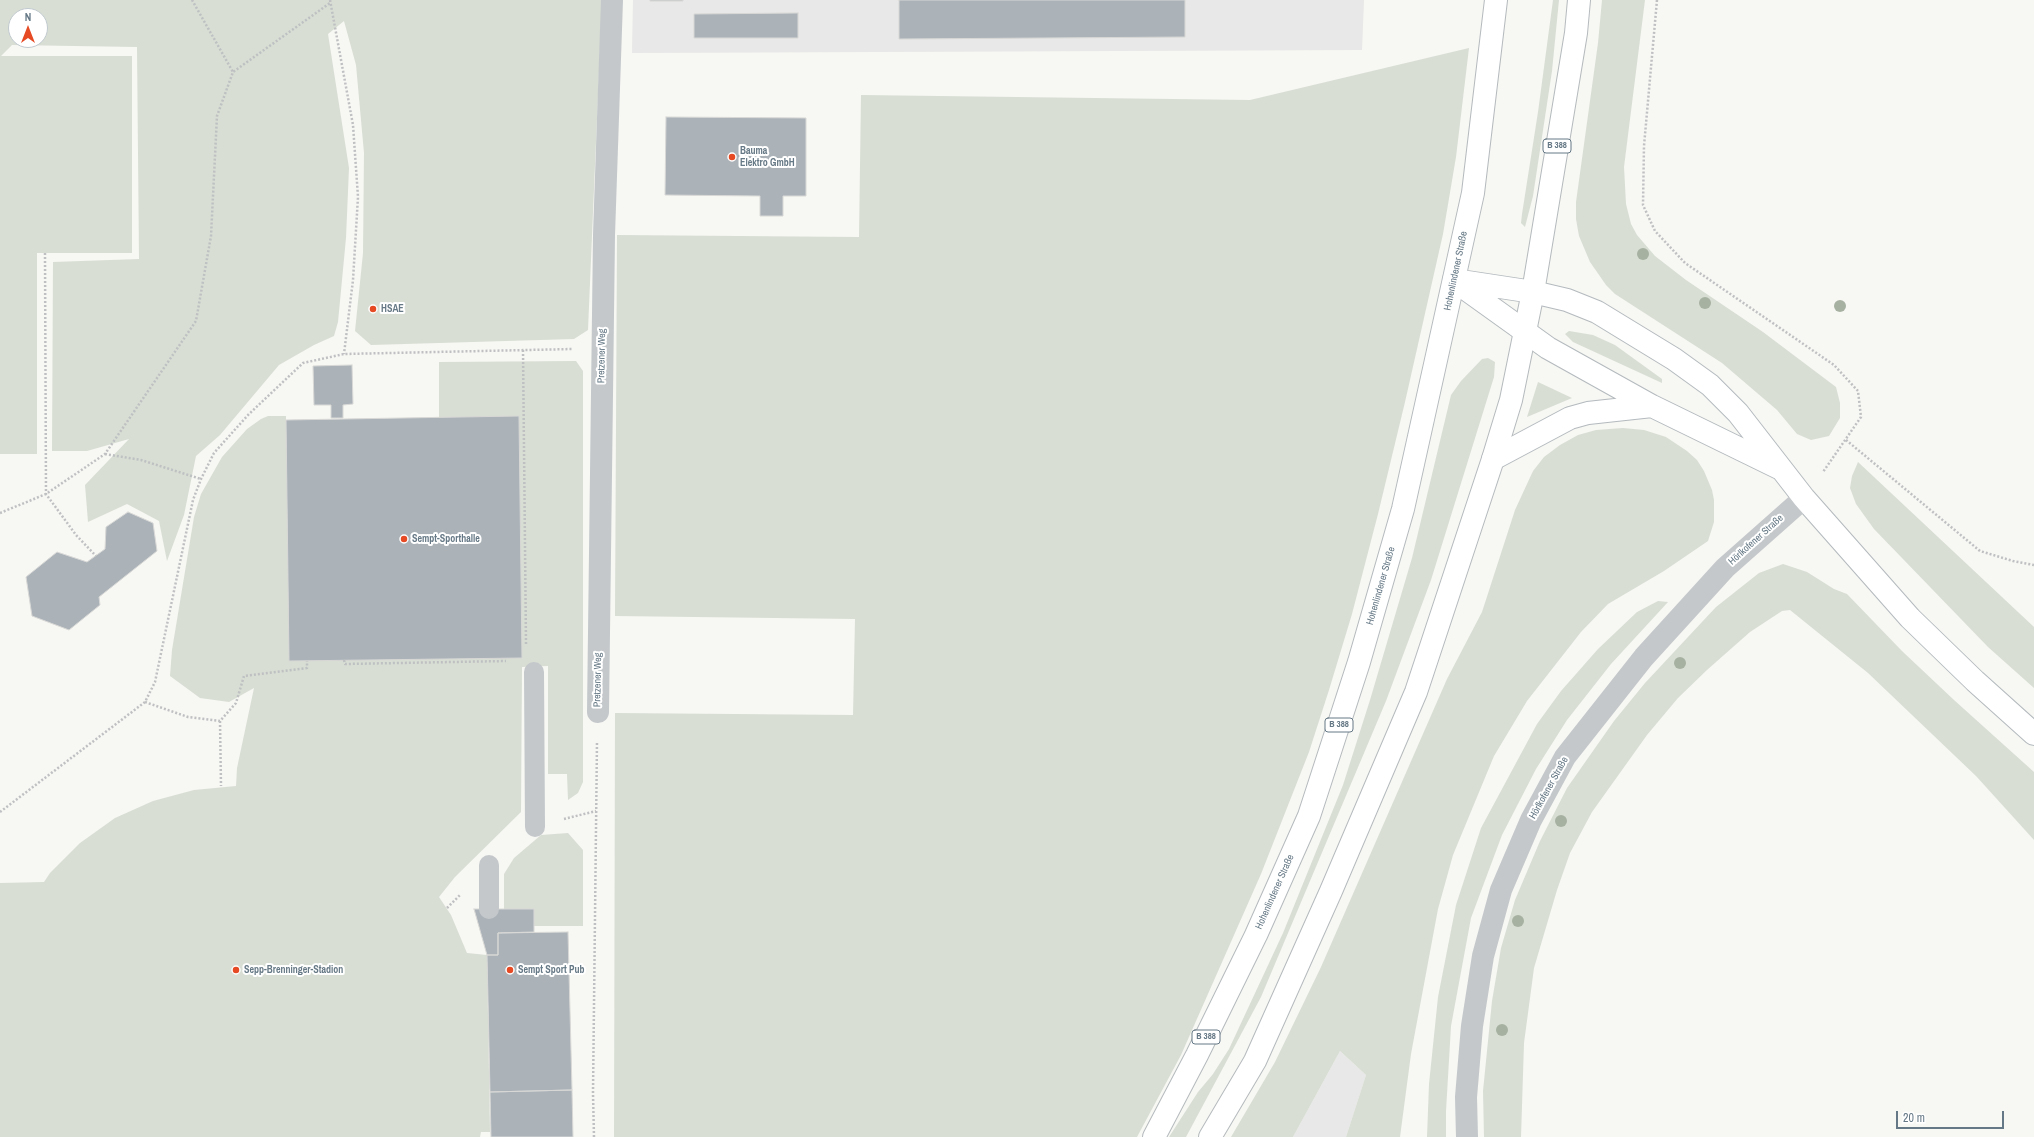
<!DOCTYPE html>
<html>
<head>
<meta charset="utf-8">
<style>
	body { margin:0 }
	#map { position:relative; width:2034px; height:1137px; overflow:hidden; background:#f7f7f3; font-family:"Archivo Narrow",sans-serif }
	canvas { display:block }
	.north { position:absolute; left:8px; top:8px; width:40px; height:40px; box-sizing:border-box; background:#fff; border:1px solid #c1c9ce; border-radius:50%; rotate:0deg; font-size:11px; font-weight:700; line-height:16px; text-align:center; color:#657885 }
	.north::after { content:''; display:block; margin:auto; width:14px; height:18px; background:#e64a24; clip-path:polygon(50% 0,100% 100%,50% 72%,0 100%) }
	.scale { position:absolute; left:1896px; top:1111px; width:108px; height:18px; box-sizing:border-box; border:2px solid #657885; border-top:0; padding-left:5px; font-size:12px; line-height:14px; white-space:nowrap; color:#657885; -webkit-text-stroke:3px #fff; paint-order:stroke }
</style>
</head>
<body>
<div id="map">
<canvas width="2034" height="1137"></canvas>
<div class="north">N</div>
<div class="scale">20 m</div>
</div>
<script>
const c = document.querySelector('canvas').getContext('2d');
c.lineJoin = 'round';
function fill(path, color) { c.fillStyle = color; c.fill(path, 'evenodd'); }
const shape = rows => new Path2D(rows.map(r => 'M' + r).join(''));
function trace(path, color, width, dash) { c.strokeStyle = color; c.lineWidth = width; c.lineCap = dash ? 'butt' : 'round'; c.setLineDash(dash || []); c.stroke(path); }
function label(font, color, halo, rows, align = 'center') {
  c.font = font + ' "Archivo Narrow",sans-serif'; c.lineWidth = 4; c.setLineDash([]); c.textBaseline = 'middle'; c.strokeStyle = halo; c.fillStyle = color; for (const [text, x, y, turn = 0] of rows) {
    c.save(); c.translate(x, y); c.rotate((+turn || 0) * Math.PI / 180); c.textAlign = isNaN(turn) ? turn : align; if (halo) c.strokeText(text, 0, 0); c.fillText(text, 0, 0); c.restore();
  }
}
fill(shape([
	[633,0,1364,0,1362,50,632,53],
	[1340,1051,1366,1075,1346,1137,1293,1137]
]), '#e7e8e7');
fill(shape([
	[0,0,602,0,588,330,574,339,371,345,355,331,363,253,364,153,356,65,344,21,328,34,349,168,346,238,338,322,334,336,314,345,279,365,220,435,196,456,184,515,167,561,159,521,127,504,88,522,85,485,129,439,87,451,52,451,53,262,139,259,137,47,12,45,1,56,132,56,132,253,37,253,37,454,0,454],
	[16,16,40,16,40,40,16,40],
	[1553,0,1559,0,1552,71,1533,196,1525,227,1521,223,1522,214,1538,112],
	[1602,0,1645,0,1624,167,1626,204,1631,224,1637,235,1655,256,1686,280,1763,332,1836,387,1840,403,1840,418,1829,436,1811,440,1797,434,1777,410,1722,363,1615,294,1606,285,1590,262,1579,236,1576,219,1576,202,1598,43],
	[1469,48,1456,157,1443,234,1405,402,1378,514,1352,614,1329,690,1309,752,1261,874,1181,1055,1137,1137,614,1137,615,713,853,715,855,619,615,616,617,235,859,237,861,95,1250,100],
	[1569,331,1593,335,1615,345,1662,379,1662,383,1573,342,1565,334],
	[1488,358,1495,362,1494,377,1431,580,1386,701,1261,997,1186,1137,1169,1137,1198,1092,1213,1074,1229,1049,1283,933,1343,785,1370,700,1412,558,1451,395,1461,381,1482,359],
	[576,361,583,371,583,782,578,793,568,800,567,774,548,774,548,666,522,667,521,812,455,877,439,897,451,915,467,953,487,955,490,1132,481,1132,480,1137,0,1137,0,883,44,882,50,873,80,843,115,818,153,801,194,790,236,786,237,768,254,688,229,702,200,698,170,676,172,650,194,517,201,494,222,457,247,429,261,419,268,416,286,416,289,660,439,418,439,362],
	[1538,382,1572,398,1527,417],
	[1623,428,1644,430,1666,437,1687,451,1697,460,1704,471,1712,490,1714,500,1714,522,1708,541,1664,571,1608,604,1581,632,1527,701,1494,756,1453,855,1438,909,1411,1054,1400,1137,1346,1137,1366,1075,1340,1051,1293,1137,1231,1137,1275,1062,1321,967,1447,679,1482,612,1515,510,1533,471,1544,457,1560,445,1578,435,1596,430],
	[1858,462,2034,627,2034,688,1988,647,1874,529,1856,504,1850,488,1852,476],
	[1783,564,1807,572,1834,589,1847,594,1902,651,1954,700,2034,772,2034,840,1976,776,1868,673,1790,610,1782,611,1750,632,1707,670,1678,698,1647,735,1592,812,1570,853,1557,890,1534,968,1524,1043,1521,1137,1484,1137,1483,1091,1492,1001,1501,948,1515,900,1540,841,1567,788,1614,721,1645,683,1716,607,1759,573],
	[1658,601,1668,602,1611,664,1567,720,1536,769,1502,835,1471,918,1451,1026,1446,1111,1446,1137,1427,1137,1429,1084,1438,997,1456,905,1481,828,1537,724,1561,691,1598,649,1637,612],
	[568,833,583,850,583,926,534,926,534,909,504,909,504,874,514,858,541,835]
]), '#d8ded4');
const building = shape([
	[650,0,683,0,683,1,650,1,650,0],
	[899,0,1185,0,1185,37,899,39,899,0],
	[798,13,798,38,694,38,694,14,798,13],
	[666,117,806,118,806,196,783,196,783,216,760,216,760,196,665,195,666,117],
	[352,365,353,404,343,405,343,418,331,418,331,405,314,405,313,366,352,365],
	[519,416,522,658,289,661,286,420,519,416],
	[128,512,153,523,157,551,99,597,100,605,69,630,32,616,26,577,57,552,87,562,105,549,106,527,128,512],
	[474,909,534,909,534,932,498,933,498,955,487,955,474,909],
	[568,932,572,1090,490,1092,487,955,498,955,498,933,568,932],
	[572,1090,573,1137,491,1137,490,1092,572,1090]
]);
fill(building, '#abb3b9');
trace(building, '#d8d8d6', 1);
const secondary = shape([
	[1454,280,1533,292,1567,300,1597,312,1674,359,1710,385,1738,413,1804,498,1910,618,1975,681,2034,734],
	[1456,282,1548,348,1652,406,1779,468],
	[1493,459,1570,418,1588,413,1652,406]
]);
const primary = shape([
	[1154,1137,1197,1055,1256,935,1309,816,1359,662,1403,509,1473,193,1496,0],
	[1210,1137,1255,1061,1331,891,1416,692,1493,459,1511,400,1533,292,1576,33,1579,0]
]);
trace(secondary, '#b4babe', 24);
trace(primary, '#b5babd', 24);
trace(shape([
	[192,0,233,72],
	[330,0,353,125,358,197,353,280,344,354],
	[1657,0,1644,146,1643,205,1655,231,1685,263,1834,365,1858,391,1861,417,1823,472],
	[45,253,46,494,76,535,96,556],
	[523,350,526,644],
	[1846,440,1980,551,2013,561,2034,565],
	[105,454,141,460,201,479],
	[0,513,46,494,105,454,196,321,211,236,217,116,233,72,330,3],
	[344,660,345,664,506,661],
	[145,702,188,717,220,721,236,703,244,676,307,668,307,661],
	[220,721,221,786],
	[0,812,145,702,155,682,193,500,201,479,214,453,248,415,303,363,344,354,573,349],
	[564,819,596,811],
	[447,908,460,895],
	[594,1137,593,1093,597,741]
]), '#bec0c2', 2.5, [2, 2]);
trace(shape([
	[534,672,535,827],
	[489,865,489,909]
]), '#c4c8cb', 20);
trace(shape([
	[598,712,604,235,612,0]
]), '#c4c8cb', 22);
trace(shape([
	[1467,1137,1466,1097,1472,1026,1483,956,1501,890,1531,820,1565,757,1644,657,1725,568,1804,498]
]), '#c4c8cb', 22);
trace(secondary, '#fff', 22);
trace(primary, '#fff', 22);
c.fillStyle = '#a7b1a2';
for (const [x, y] of [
	[1643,254],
	[1705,303],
	[1840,306],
	[1680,663],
	[1561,821],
	[1518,921],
	[1502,1030]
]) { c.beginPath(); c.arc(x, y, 6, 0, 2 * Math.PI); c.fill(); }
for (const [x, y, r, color] of [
	[732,157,4,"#e64a24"],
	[373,309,4,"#e64a24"],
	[404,539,4,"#e64a24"],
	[236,970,4,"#e64a24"],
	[510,970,4,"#e64a24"]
]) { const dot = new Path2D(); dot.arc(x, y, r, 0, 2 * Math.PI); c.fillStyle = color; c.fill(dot); trace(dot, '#fff', 1.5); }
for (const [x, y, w] of [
	[1557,146,28],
	[1339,725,28],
	[1206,1037,28]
]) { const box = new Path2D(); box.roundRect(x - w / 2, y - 7, w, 14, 3); c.fillStyle = '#fff'; c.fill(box); trace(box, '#657885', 1); }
label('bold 9px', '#657885', null, [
	["B 388",1557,146],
	["B 388",1339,725],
	["B 388",1206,1037]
]);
label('bold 10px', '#657885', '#fff', [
	["Bauma",740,151],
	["Elektro GmbH",740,163],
	["HSAE",381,309],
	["Sempt-Sporthalle",412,539],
	["Sepp-Brenninger-Stadion",244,970],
	["Sempt Sport Pub",518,970]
], 'left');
label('10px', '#657885', '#fff', [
	["Hohenlindener Straße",1456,271,-78],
	["Pretzener Weg",602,356,-89],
	["Hörlkofener Straße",1756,540,-42],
	["Hohenlindener Straße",1381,586,-74],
	["Pretzener Weg",598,680,-89],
	["Hörlkofener Straße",1549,788,-61],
	["Hohenlindener Straße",1275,892,-66]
]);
</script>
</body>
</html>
